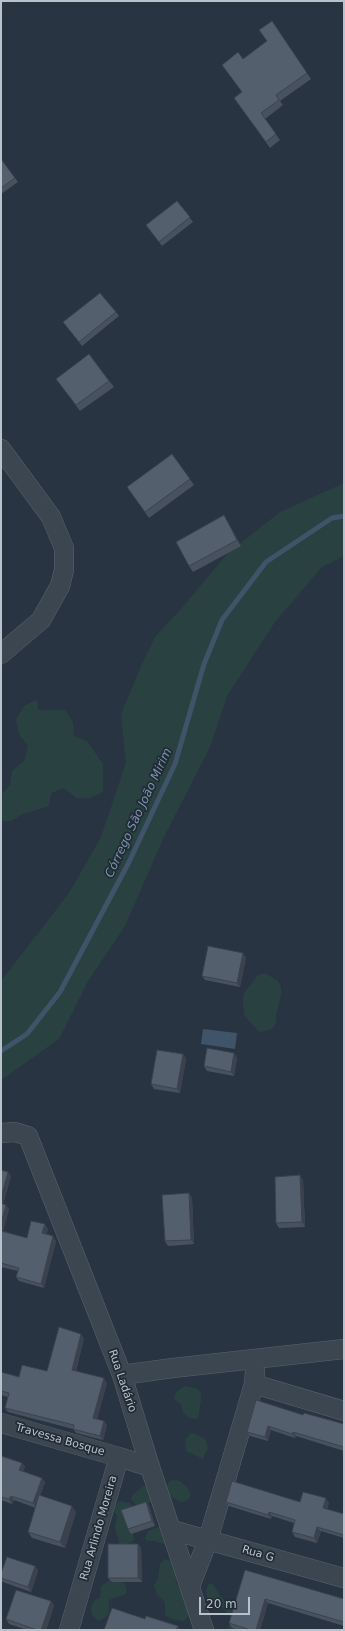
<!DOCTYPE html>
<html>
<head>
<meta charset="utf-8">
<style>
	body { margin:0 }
	#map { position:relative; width:345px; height:1631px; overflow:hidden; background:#283441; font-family:"DejaVu Sans",sans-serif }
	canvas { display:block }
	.frame { position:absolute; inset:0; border:2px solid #b9c1cb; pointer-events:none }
	.scale { position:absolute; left:199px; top:1597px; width:51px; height:18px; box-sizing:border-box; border:2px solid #b9c1cb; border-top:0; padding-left:5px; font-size:12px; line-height:14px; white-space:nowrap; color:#b9c1cb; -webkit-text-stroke:3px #212b36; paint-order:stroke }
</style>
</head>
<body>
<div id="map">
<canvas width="345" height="1631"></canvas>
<div class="frame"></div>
<div class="scale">20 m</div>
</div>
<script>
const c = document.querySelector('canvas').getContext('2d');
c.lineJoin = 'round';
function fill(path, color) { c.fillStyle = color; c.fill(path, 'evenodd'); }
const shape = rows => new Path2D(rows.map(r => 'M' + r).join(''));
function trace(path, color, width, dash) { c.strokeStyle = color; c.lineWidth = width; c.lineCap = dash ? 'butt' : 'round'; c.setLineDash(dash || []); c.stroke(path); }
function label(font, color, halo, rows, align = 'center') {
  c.font = font + ' "DejaVu Sans",sans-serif'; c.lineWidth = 3.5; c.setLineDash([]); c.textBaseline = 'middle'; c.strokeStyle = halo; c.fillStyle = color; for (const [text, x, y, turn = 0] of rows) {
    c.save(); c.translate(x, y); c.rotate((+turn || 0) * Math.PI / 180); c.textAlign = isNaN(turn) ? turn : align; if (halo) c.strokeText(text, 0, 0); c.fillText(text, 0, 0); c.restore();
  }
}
fill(shape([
	[344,483,344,556,322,567,275,622,227,696,210,747,164,837,125,926,88,981,59,1039,1,1080,1,981,69,893,101,837,126,763,121,714,142,664,155,637,180,610,228,553,280,512],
	[37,699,38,710,65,710,73,722,74,736,87,741,103,764,103,792,90,798,76,798,64,788,51,793,49,806,23,814,11,821,1,821,1,795,10,785,12,771,24,761,28,746,19,734,16,719,24,706],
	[265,973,278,981,281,988,281,995,276,1016,276,1023,272,1029,259,1032,244,1015,243,1000,244,993,258,975],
	[185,1386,196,1388,201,1393,201,1400,198,1418,194,1419,187,1417,183,1412,181,1404,175,1400,174,1397,178,1390],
	[193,1433,204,1438,206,1441,208,1448,203,1459,186,1451,185,1440,190,1434],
	[172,1480,180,1481,188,1488,191,1495,187,1501,181,1502,168,1495,166,1488,169,1482],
	[143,1486,147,1486,153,1501,147,1504,136,1505,131,1499,132,1496],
	[120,1501,130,1503,132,1506,133,1516,132,1528,134,1539,132,1542,121,1546,119,1543,118,1536,116,1534,115,1527,117,1516,114,1510,115,1506],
	[161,1526,169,1543,164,1544,154,1541,147,1541,145,1538,148,1531],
	[165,1559,171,1562,173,1569,176,1572,176,1583,181,1592,188,1592,196,1610,185,1620,182,1621,171,1619,165,1615,165,1602,157,1595,155,1588,154,1585,158,1578,160,1564],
	[113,1578,123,1581,126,1587,126,1594,109,1600,109,1612,107,1616,101,1620,97,1620,92,1615,91,1607,94,1601,100,1597,101,1586],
	[209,1584,213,1584,221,1597,230,1603,248,1630,227,1630,232,1619,222,1607,212,1603,207,1597,206,1590]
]), '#2a4142');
fill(shape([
	[203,1029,237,1033,235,1049,201,1044]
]), '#3f5369');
trace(shape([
	[1,1051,27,1034,60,992,129,862,175,764,204,664,222,620,266,562,332,518,344,516]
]), '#3f5369', 5);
const minor = shape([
	[1,449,51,517,64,548,64,570,60,586,41,620,1,654],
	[1,1133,15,1132,28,1136,122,1375,150,1467,204,1630],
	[255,1371,254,1384,344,1411],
	[122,1375,173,1368,344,1349],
	[1,1423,119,1457],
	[172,1530,344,1578],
	[190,1586,208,1540,254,1384],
	[69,1630,119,1457,150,1467]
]);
trace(minor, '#5a646e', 20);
trace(minor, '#3c4651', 19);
fill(shape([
	[272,21,311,79,280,101,283,105,265,119,280,140,270,148,234,98,241,92,243,59,267,41],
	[1,159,18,182,1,194],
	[177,201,193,222,162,246,146,225],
	[116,312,119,316,82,346,63,322],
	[89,354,114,387,80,411,56,379],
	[172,454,194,485,149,518,127,487],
	[228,522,241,546,193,572,189,566],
	[243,953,246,958,240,987,205,980,202,976],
	[234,1053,237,1058,234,1076,207,1071,204,1066],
	[183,1054,186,1059,180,1093,154,1089,151,1084],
	[1,1170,11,1176,3,1204,9,1209,3,1231,27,1238,48,1229,46,1235,56,1241,44,1288,19,1281,16,1277,18,1271,1,1267],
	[303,1180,305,1227,279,1228,276,1223],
	[189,1193,192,1198,194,1244,168,1246,165,1241],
	[84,1338,76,1371,107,1383,97,1419,107,1425,103,1440,76,1433,73,1429,8,1412,5,1408,8,1397,1,1395,1,1372,19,1377,47,1371],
	[303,1415,344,1424,344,1451,296,1436,295,1438,271,1430,268,1441,250,1436,247,1432],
	[1,1456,22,1463,25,1467,23,1471,45,1482,40,1495,76,1512,65,1548,32,1538,28,1532,36,1508,14,1500,12,1504,1,1500],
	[146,1502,149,1506,155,1526,131,1534,128,1529],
	[226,1502,329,1503,327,1509,344,1514,344,1538,321,1531,317,1543,295,1537,292,1532,294,1523,272,1516,271,1519,229,1506],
	[138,1544,141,1548,142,1582,112,1582,108,1578],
	[35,1566,38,1571,31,1592,3,1582,1,1580,1,1573],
	[245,1570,344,1599,344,1626,268,1603,260,1630,239,1630,232,1628,229,1623],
	[51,1601,54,1606,46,1630,27,1630,9,1624,6,1619]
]), '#48525f');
fill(shape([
	[224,515,228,522,241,546,237,540],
	[243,953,246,958,240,987,237,983],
	[234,1053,237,1058,234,1076,231,1072],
	[183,1054,186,1059,180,1093,177,1089],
	[8,1172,11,1176,2,1207,1,1205,1,1197],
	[300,1175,303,1180,305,1227,302,1222],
	[189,1193,192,1198,194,1244,191,1240],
	[6,1205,9,1209,2,1235,1,1233,1,1223],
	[45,1224,48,1229,45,1238,42,1233],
	[53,1236,56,1241,44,1288,41,1284],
	[81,1334,84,1338,75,1374,72,1370],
	[104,1378,107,1383,96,1422,93,1418],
	[104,1421,107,1425,103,1440,100,1436],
	[268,1426,271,1430,268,1441,265,1437],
	[293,1432,296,1436,295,1438,292,1434],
	[22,1463,25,1467,22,1474,19,1470],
	[42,1478,45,1482,36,1508,33,1503],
	[11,1496,14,1500,12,1504,9,1499],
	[326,1498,329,1503,326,1512,323,1508],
	[146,1502,149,1506,155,1526,152,1521],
	[72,1506,76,1512,65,1548,60,1542],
	[269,1512,272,1516,271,1519,268,1515],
	[317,1527,321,1531,317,1543,314,1538],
	[138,1544,141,1548,142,1582,138,1578],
	[35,1566,38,1571,31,1592,28,1587],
	[265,1599,268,1603,260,1630,256,1630],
	[51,1601,54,1606,46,1630,41,1630],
	[178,1626,181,1630,176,1630]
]), '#3b424d');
const building = shape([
	[272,21,307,73,276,95,279,100,261,113,276,134,266,142,234,98,242,92,222,65,238,52,243,59,267,41,259,30,272,21],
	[1,159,15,178,1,188,1,159],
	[177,201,190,217,159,242,146,225,177,201],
	[100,293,116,312,79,342,63,322,100,293],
	[89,354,109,381,76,405,56,379,89,354],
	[172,454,190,479,145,512,127,487,172,454],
	[224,515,237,540,189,566,176,542,224,515],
	[208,946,243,953,237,983,202,976,208,946],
	[207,1048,234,1053,231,1072,204,1066,207,1048],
	[157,1050,183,1054,177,1089,151,1084,157,1050],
	[1,1170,8,1172,1,1197,1,1170],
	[300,1175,302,1222,276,1223,275,1177,300,1175],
	[189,1193,191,1240,165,1241,162,1195,189,1193],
	[1,1203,6,1205,1,1223,1,1203],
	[31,1221,45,1224,42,1233,53,1236,41,1284,16,1277,19,1268,1,1263,1,1231,27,1238,31,1221],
	[59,1327,81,1334,72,1370,104,1378,93,1418,104,1421,100,1436,73,1429,74,1425,5,1408,9,1393,1,1391,1,1372,19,1377,22,1365,47,1371,59,1327],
	[256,1400,303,1415,304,1413,344,1424,344,1447,293,1432,292,1434,268,1426,265,1437,247,1432,256,1400],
	[1,1456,22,1463,19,1470,42,1478,33,1503,11,1496,9,1499,1,1497,1,1456],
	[232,1481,300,1502,303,1492,326,1498,323,1508,344,1514,344,1535,317,1527,314,1538,292,1532,295,1520,269,1512,268,1515,226,1502,232,1481],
	[39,1495,72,1506,60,1542,28,1532,39,1495],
	[146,1502,152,1521,128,1529,121,1510,146,1502],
	[108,1544,138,1544,138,1578,108,1578,108,1544],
	[7,1557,35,1566,28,1587,1,1578,1,1573,7,1557],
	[245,1570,344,1599,344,1622,265,1599,256,1630,251,1630,229,1623,245,1570],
	[16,1590,51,1601,41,1630,37,1630,6,1619,16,1590],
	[112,1608,145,1619,146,1616,178,1626,176,1630,104,1630,112,1608]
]);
fill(building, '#545f6e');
trace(building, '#3b424d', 1);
label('11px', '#b9c1cb', '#212b36', [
	["Rua Ladário",122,1381,71],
	["Travessa Bosque",60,1440,16],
	["Rua Arlindo Moreira",99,1528,-74],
	["Rua G",258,1554,16]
]);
label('italic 12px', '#7c93ac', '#212b36', [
	["Córrego São João Mirim",139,813,-65]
]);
</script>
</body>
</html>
